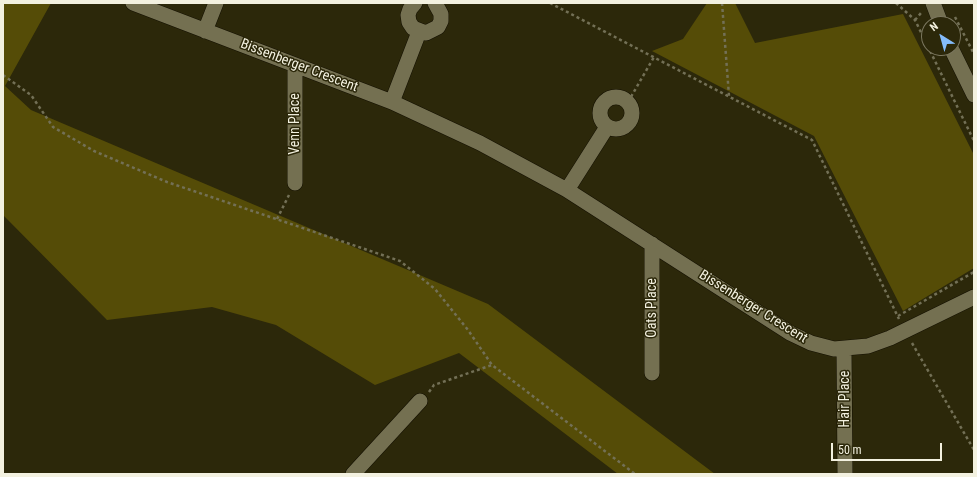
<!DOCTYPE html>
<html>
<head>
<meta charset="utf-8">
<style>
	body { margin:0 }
	#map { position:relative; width:977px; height:477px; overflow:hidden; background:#2c280a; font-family:"Roboto Condensed",sans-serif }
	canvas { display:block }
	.frame { position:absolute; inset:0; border:4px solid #f3f1e0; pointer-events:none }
	.north { position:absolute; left:921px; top:16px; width:40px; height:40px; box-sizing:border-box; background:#2c280a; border:1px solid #7c7860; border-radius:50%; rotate:323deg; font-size:11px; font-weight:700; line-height:16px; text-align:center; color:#f3f1e0 }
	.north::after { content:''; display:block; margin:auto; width:14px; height:18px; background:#84bcfb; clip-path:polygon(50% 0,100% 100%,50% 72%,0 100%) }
	.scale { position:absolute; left:831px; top:443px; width:111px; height:18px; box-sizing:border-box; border:2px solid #f3f1e0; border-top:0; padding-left:5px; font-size:12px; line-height:14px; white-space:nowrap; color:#f3f1e0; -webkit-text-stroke:3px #2c280a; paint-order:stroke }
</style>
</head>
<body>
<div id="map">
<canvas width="977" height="477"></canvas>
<div class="frame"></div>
<div class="north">N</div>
<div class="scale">50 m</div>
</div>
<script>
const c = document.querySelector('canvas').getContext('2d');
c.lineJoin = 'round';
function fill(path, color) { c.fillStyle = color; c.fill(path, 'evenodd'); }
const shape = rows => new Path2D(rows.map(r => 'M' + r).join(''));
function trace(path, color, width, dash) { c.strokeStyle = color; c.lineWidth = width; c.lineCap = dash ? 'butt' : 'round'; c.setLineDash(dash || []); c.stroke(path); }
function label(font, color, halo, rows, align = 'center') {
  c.font = font + ' "Roboto Condensed",sans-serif'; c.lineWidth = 3; c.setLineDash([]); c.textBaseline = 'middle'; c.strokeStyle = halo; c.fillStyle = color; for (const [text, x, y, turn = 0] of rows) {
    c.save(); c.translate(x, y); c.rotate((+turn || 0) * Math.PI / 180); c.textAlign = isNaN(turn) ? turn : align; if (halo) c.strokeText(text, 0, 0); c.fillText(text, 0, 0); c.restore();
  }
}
fill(shape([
	[3,3,51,3,5,86,31,110,488,304,715,474,618,474,459,353,375,385,276,325,212,307,107,320,3,215],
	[707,3,735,3,755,43,903,14,974,155,974,268,903,311,814,136,652,51,683,39]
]), '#554c07');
const minor = shape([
	[133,3,392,102,480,143,567,190,790,333,811,343,834,349,868,346,890,338,974,297],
	[415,3,410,9,408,15,409,22,413,28,426,33,438,27,441,21,441,14,435,3],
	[933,3,941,24],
	[205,31,216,3],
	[951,48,974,95],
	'600 113a16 16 0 1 1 32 0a16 16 0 1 1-32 0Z',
	[392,102,419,32],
	[295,183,295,65],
	[567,190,607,127],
	[844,349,845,474],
	[652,373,652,244],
	[353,474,420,401]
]);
trace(minor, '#141000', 16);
trace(shape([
	[550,3,812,140,899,319],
	[722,3,729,96],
	[896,3,915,20,974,141],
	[955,17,974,54],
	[915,20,921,13],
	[3,75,31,95,53,127,94,151,167,182,400,261,435,289,468,330,492,365,635,474],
	[628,102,654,57],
	[277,219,289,195],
	[898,316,974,272],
	[912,343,974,450],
	[429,392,434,385,492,365]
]), '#737056', 2.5, [3, 3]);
trace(minor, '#747051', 15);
label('14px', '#f3f1e0', '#2c280a', [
	["Bissenberger Crescent",299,66,21],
	["Venn Place",295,124,-90],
	["Bissenberger Crescent",753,307,32],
	["Oats Place",652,308,-90],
	["Hair Place",845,399,-90]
]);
</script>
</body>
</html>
